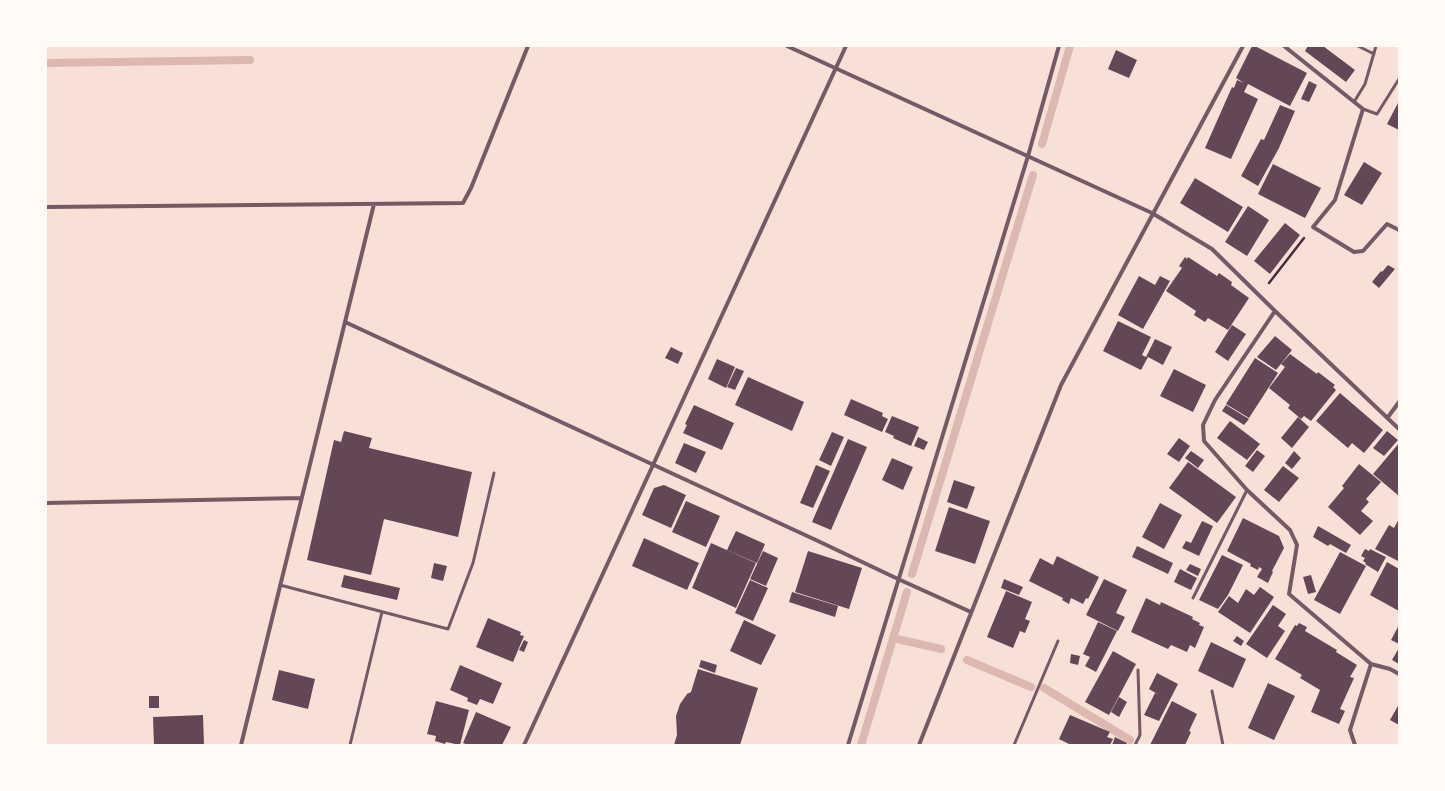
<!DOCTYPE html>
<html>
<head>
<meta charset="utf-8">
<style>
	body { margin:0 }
	#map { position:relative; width:1445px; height:791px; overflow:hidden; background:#f7e1d7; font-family:"Alegreya Sans",sans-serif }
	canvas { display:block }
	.frame { position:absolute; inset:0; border:47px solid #fffaf5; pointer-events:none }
</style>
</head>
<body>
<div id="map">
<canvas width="1445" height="791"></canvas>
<div class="frame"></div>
</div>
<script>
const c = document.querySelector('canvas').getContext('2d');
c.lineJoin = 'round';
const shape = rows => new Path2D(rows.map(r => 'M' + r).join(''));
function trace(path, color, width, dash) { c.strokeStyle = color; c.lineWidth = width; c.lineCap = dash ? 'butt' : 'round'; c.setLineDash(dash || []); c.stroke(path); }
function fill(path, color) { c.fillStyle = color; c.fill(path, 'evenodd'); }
trace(shape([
	[46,63,250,60],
	[1042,144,1070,46],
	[912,574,1033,175],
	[893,638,941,649],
	[967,660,1031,687],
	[1044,688,1130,740],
	[861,745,907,592]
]), '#dcb8b0', 8);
fill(shape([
	[1252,46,1255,46,1307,73,1290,106,1248,84,1244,92,1258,99,1231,159,1205,148,1232,87,1234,88,1237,80,1244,83,1236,78],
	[1308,46,1323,46,1355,70,1346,82,1305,51],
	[1116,50,1137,60,1129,78,1108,69],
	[1309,81,1317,85,1309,102,1301,99],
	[1399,101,1399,130,1387,124],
	[1280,105,1295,111,1279,148,1258,186,1241,176,1261,139,1264,140],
	[1364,162,1382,173,1362,205,1344,195],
	[1273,164,1321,188,1305,218,1258,194],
	[1195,178,1243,207,1228,232,1180,203],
	[1248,206,1269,220,1247,256,1225,242],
	[1285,223,1300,235,1270,274,1254,261],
	[1185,257,1187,259,1188,257,1217,276,1219,273,1232,282,1231,285,1249,298,1228,330,1208,318,1205,322,1194,315,1196,311,1166,291,1182,268,1179,266],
	[1388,265,1395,269,1379,288,1372,282,1381,271,1382,272],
	[1139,276,1155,285,1160,276,1170,281,1143,329,1118,315],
	[1118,321,1151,337,1142,355,1146,357,1155,339,1172,347,1163,365,1148,357,1141,370,1103,351],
	[1232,325,1246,334,1228,361,1215,352],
	[1275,336,1292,350,1276,370,1257,357],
	[671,347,683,353,678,364,665,358],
	[1290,354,1317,374,1318,372,1335,385,1333,387,1336,390,1311,421,1304,416,1301,419,1288,408,1290,405,1269,388,1285,367,1281,364],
	[1255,358,1278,373,1249,418,1226,404],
	[717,359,735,367,726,388,708,379],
	[736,368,744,371,735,390,727,387],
	[1174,369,1206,385,1193,412,1160,396],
	[748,377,804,402,792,431,735,405],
	[1340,393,1383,430,1364,453,1352,443,1348,448,1316,421],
	[851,399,883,413,882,416,888,419,882,432,844,415],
	[694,405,734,423,722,450,683,433,687,425,685,424],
	[1226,405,1249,419,1244,425,1222,411],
	[892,416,919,427,911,446,893,438,894,436,885,432],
	[1298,417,1309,427,1292,448,1281,438],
	[1230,421,1260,444,1247,460,1217,438],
	[344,431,372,438,369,448,472,472,458,537,384,519,371,575,307,560,334,440,341,442],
	[1387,431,1398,440,1384,456,1373,448],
	[832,432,844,437,831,466,819,460],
	[918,437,928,442,924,450,914,446],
	[1179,438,1190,446,1179,462,1167,454],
	[848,439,867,447,831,530,812,522],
	[684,443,706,452,696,473,675,463],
	[1399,443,1399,496,1373,474],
	[1257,450,1265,456,1253,472,1245,466],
	[1191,451,1204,460,1198,468,1185,458],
	[1294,451,1301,458,1292,469,1285,463],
	[892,458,913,467,903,490,882,480],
	[1188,462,1236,497,1217,523,1169,488],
	[1359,464,1381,482,1366,499,1369,502,1361,511,1373,521,1360,535,1328,507,1344,488,1342,486],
	[816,465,830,471,813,508,800,503],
	[1283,466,1299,478,1279,502,1264,490],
	[954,480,975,487,967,509,947,502],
	[664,485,686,495,671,528,642,515,654,488],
	[686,501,720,516,706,547,672,532],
	[1160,503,1182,515,1164,549,1142,537],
	[949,507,990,521,975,564,935,551],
	[1243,518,1279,536,1284,548,1272,571,1273,572,1268,583,1257,577,1262,569,1259,567,1258,570,1250,566,1251,564,1227,551],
	[1399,519,1399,559,1398,561,1375,549,1389,525,1394,528],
	[1202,521,1213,526,1199,556,1182,548,1186,541,1191,543,1189,547],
	[1318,526,1351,545,1346,553,1330,544,1328,546,1313,537],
	[736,531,765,544,757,563,727,550],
	[644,538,699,563,687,590,632,566],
	[711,543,756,563,736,608,692,588],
	[1137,546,1173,563,1168,574,1132,557],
	[1365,549,1369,551,1370,549,1386,557,1378,572,1365,564,1366,563,1363,561,1365,558,1361,556],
	[763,551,778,558,766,586,750,579],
	[808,551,862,568,849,609,795,592],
	[1340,552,1366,566,1340,614,1314,600],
	[1222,555,1243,565,1228,595,1218,609,1199,600],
	[1057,556,1099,577,1088,599,1086,598,1083,604,1071,598,1069,604,1062,600,1063,598,1029,581,1040,558,1053,565],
	[1387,562,1399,569,1399,611,1370,595],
	[434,563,447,566,443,581,431,578],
	[1190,564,1201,569,1198,576,1186,570],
	[1180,569,1197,578,1191,590,1174,582],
	[344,575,400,588,397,600,341,587],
	[1311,575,1316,592,1308,594,1303,577],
	[1004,579,1023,587,1019,595,1001,588],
	[1104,579,1127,590,1116,613,1125,617,1118,631,1086,615],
	[750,580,768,588,753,621,735,613],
	[1260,587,1274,597,1250,633,1218,612,1229,596,1238,603,1246,589,1254,595],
	[1006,591,1032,602,1025,619,1030,621,1025,633,1020,631,1013,648,987,637],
	[792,592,838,606,835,617,789,602],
	[1146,598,1160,605,1161,602,1193,617,1192,619,1200,623,1199,625,1204,627,1195,648,1190,645,1187,652,1171,645,1168,649,1131,632],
	[1273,605,1286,614,1278,626,1285,631,1267,658,1246,644],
	[488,618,521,632,520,635,524,636,513,662,476,647],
	[744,620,776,635,761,665,730,651],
	[1098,622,1117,631,1096,672,1085,666,1090,657,1083,654],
	[1299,623,1307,627,1305,631,1337,650,1336,652,1357,665,1350,677,1354,678,1340,709,1345,711,1339,724,1311,712,1320,690,1300,678,1302,675,1275,659,1295,625,1297,626],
	[1399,625,1399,644,1391,640],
	[1237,636,1244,641,1241,646,1233,641],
	[524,640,528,642,524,652,519,650],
	[1211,642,1246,659,1233,688,1198,671],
	[1399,648,1399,664,1392,660],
	[1113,651,1136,664,1109,715,1085,702],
	[1071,654,1080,656,1078,665,1070,663],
	[701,660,717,665,715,673,699,667],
	[460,665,502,683,493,704,480,699,477,705,467,701,468,698,450,690],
	[698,669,758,688,740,745,674,745,677,735,676,716,680,704,687,694,691,692],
	[279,670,315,679,308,709,272,700],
	[1157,673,1178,684,1159,721,1144,715,1155,693,1159,695,1149,689],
	[1268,683,1295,696,1274,740,1248,728],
	[149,696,159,696,159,708,149,708],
	[1119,697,1127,702,1119,717,1111,712],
	[436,701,469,710,460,745,446,742,445,744,435,741,436,736,427,734],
	[1172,701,1197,714,1189,731,1191,732,1185,745,1150,745],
	[1399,704,1399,725,1390,720],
	[476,712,511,727,502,745,468,745,463,743],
	[203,715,204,745,154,745,153,717],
	[1070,715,1110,732,1107,737,1113,739,1110,745,1071,745,1059,739],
	[1115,737,1127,743,1126,745,1112,745]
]), '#644757');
trace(shape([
	[1269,283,1304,238]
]), '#4a2c40', 2.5);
trace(shape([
	[1358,46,1374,54],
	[1354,102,1365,84,1376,46],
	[1363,109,1377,114,1399,79],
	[280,585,448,629,473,563,494,473],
	[1193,598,1247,490],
	[1212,691,1223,745],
	[350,745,382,612],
	[1014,745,1058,641],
	[1135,745,1140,735,1138,670]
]), '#755966', 3);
trace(shape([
	[787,46,1152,213,1212,249,1275,311,1399,429],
	[1284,46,1363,109,1335,200,1313,227,1354,252,1363,251,1387,224,1399,230],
	[46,207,463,203,471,188,528,46],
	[1275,311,1215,400,1203,425,1204,441,1247,490,1290,530,1297,545,1289,594,1371,664],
	[345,322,818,541,898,579,971,612],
	[1388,417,1399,402],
	[46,503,301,498],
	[241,745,374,204],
	[524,745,846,46],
	[848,745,1028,156,1059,46],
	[919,745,1061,385,1243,46],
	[1355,745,1350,730,1371,664,1390,669,1399,674]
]), '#755966', 4);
</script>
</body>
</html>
